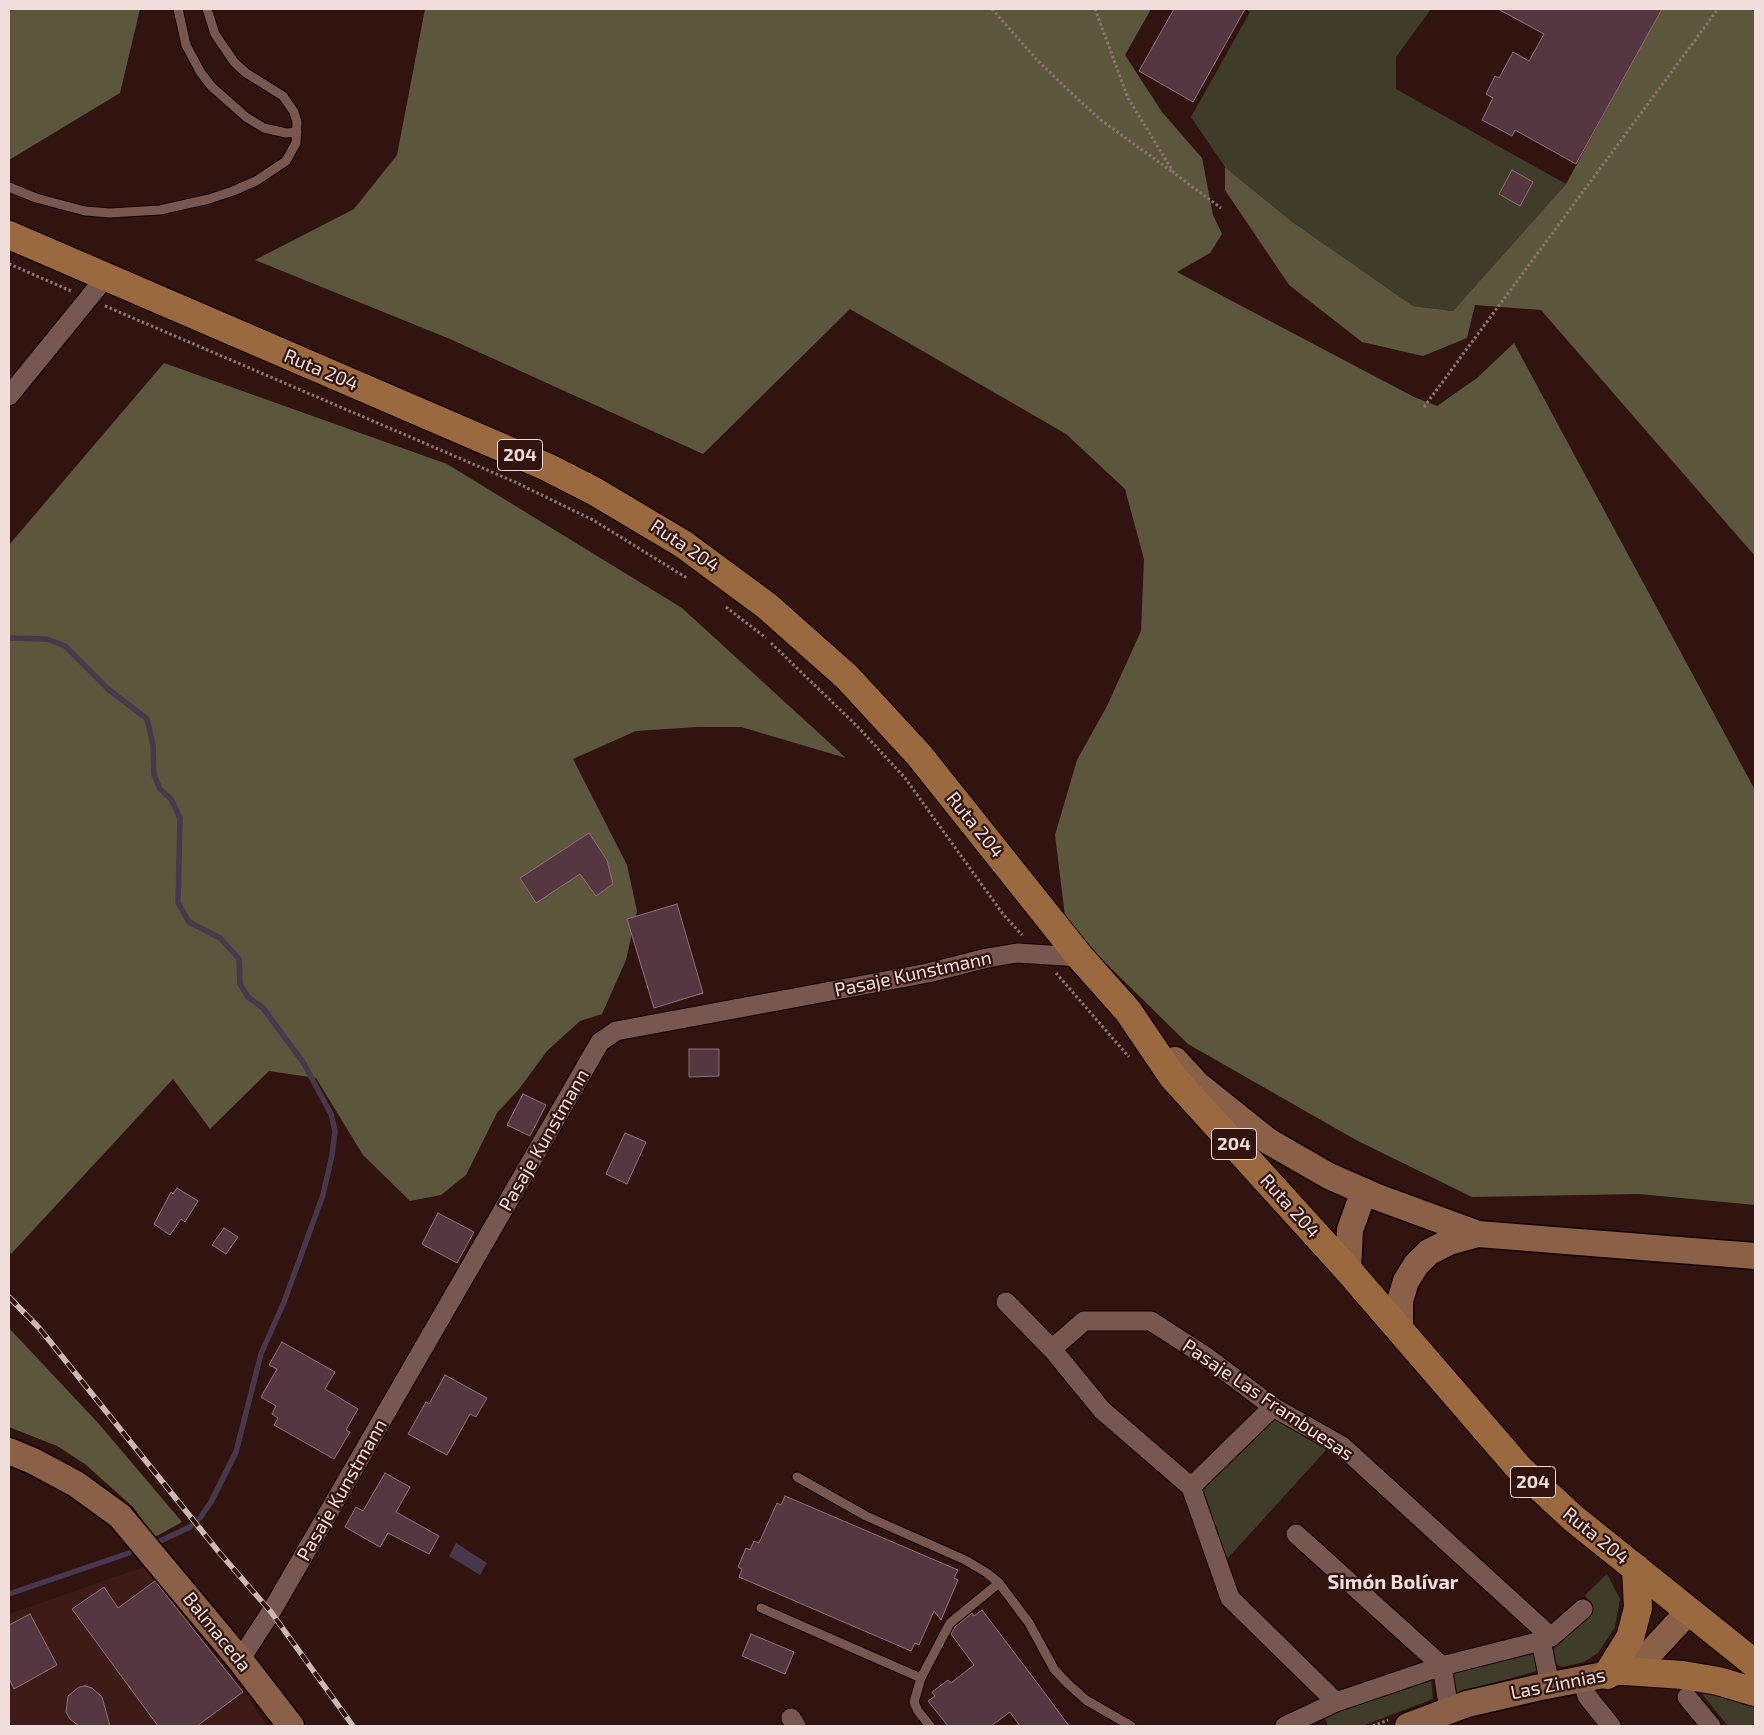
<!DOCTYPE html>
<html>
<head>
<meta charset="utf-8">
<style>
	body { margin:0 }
	#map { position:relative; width:1764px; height:1735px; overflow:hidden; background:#311410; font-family:"Exo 2",sans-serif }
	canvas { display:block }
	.frame { position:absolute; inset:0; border:10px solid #f2deda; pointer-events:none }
</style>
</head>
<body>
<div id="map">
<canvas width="1764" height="1735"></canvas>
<div class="frame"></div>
</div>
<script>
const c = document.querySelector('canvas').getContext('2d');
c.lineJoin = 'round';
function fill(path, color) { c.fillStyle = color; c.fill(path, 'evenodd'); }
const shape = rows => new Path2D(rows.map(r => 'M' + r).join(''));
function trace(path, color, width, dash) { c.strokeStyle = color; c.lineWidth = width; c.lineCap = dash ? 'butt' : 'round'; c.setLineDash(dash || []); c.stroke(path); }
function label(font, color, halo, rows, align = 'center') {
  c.font = font + ' "Exo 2",sans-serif'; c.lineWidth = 4.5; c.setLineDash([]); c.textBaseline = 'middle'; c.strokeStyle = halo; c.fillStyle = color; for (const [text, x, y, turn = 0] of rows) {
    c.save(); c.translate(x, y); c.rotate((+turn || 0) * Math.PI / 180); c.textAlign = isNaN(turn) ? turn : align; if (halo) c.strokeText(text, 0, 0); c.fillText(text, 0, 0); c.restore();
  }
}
fill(shape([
	[146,1566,245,1693,267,1726,9,1726,9,1614]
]), '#3e1b16');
fill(shape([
	[1245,9,1431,9,1396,57,1396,89,1566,184,1453,311,1413,306,1291,221,1225,167,1191,117,1250,12],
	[1274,1418,1327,1449,1227,1559,1203,1490],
	[1607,1574,1620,1599,1615,1627,1598,1653,1584,1662,1562,1667,1556,1664,1554,1648,1591,1613,1591,1604,1585,1595],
	[1533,1651,1537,1671,1455,1694,1452,1672],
	[1431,1678,1433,1699,1362,1726,1328,1726,1325,1718,1360,1703],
	[1703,1686,1755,1699,1755,1726,1728,1726,1702,1694]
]), '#3f3c2a');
fill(shape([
	[9,9,140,9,120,93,9,160],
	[425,9,1151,9,1125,55,1162,112,1202,158,1213,215,1222,234,1210,253,1177,272,1414,397,1437,406,1477,378,1514,343,1755,790,1755,1205,1639,1194,1472,1197,1356,1140,1188,1044,1066,924,1055,835,1077,760,1107,706,1141,631,1144,559,1125,489,1066,434,850,309,703,454,450,339,255,260,354,209,397,155],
	[1662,9,1755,9,1755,556,1541,310,1475,305,1467,338,1423,356,1362,342,1289,285,1225,190,1225,167,1291,221,1413,306,1453,311,1566,184],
	[164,363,447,464,682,608,846,758,741,727,697,727,636,731,573,759,627,865,637,911,626,960,602,1014,580,1021,547,1051,519,1089,497,1113,466,1175,441,1195,410,1201,363,1155,316,1078,269,1071,210,1129,173,1079,11,1254,9,1252,9,545],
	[9,1328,99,1424,182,1522,155,1537,133,1507,85,1464,57,1446,9,1427]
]), '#5b563c');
fill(shape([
	[456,1543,487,1563,480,1575,449,1556]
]), '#48384c');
trace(shape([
	[9,638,47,639,65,646,108,689,147,719,153,745,154,775,160,789,171,799,180,818,178,903,189,922,220,938,239,959,240,984,248,997,263,1008,303,1062,331,1114,335,1131,332,1155,323,1195,284,1302,261,1354,236,1452,211,1502,200,1518,190,1527,160,1541],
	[9,1594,129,1553]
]), '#48384c', 5.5);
const building = shape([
	[1174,9,1245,9,1193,102,1139,71,1174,9],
	[1498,9,1662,9,1576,164,1515,130,1512,136,1482,120,1493,98,1486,94,1495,76,1499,78,1513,52,1529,61,1544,34,1498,9],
	[1512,170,1533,182,1520,206,1499,194,1512,170],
	[589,833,607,860,613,884,596,896,580,874,536,903,520,878,589,833],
	[677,904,703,993,654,1008,627,919,677,904],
	[689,1049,719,1049,719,1076,689,1077,689,1049],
	[523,1094,546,1105,530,1136,507,1125,523,1094],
	[625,1133,646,1142,627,1184,606,1174,625,1133],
	[177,1188,198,1201,185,1222,181,1219,170,1235,154,1224,171,1192,173,1194,177,1188],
	[438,1213,474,1232,457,1263,422,1244,438,1213],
	[224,1228,238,1237,226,1254,212,1245,224,1228],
	[282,1342,335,1372,325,1389,358,1409,346,1430,350,1432,334,1459,274,1425,278,1418,272,1414,276,1406,261,1397,277,1369,269,1365,282,1342],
	[445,1375,487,1398,476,1417,470,1414,447,1455,408,1434,426,1402,429,1404,445,1375],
	[385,1473,410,1487,396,1512,439,1536,429,1554,388,1533,380,1547,345,1527,356,1507,363,1511,385,1473],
	[785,1496,958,1570,954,1578,958,1580,941,1620,934,1611,919,1645,915,1643,911,1651,739,1577,742,1569,738,1567,746,1548,750,1550,754,1541,759,1543,777,1503,781,1505,785,1496],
	[155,1581,243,1692,197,1726,158,1726,72,1609,104,1587,118,1608,155,1581],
	[982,1610,1041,1688,1069,1726,1020,1726,1010,1712,991,1726,948,1726,928,1701,935,1696,932,1692,948,1680,951,1683,974,1665,951,1634,955,1627,972,1613,974,1616,982,1610],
	[30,1614,57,1665,14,1689,9,1678,9,1625,30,1614],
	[751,1634,794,1652,785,1674,742,1656,751,1634],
	[85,1686,92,1688,102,1697,110,1726,79,1726,70,1719,66,1712,68,1696,79,1687,85,1686]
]);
fill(building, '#553742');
trace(building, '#926f7c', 1);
const lane = shape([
	[178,9,186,45,201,73,212,87,246,117,264,128,286,133,297,132],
	[9,187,36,198,85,211,110,213,160,210,209,199,233,191,256,181,286,161,296,143,297,122,294,112,283,96,246,73,234,62,215,34,207,9],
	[797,1477,866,1516,965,1560,987,1573,999,1583,1029,1623,1054,1669,1067,1683,1086,1700,1131,1726],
	[761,1608,921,1678],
	[930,1726,918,1711,914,1702,921,1678,950,1623,999,1583]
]);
const street = shape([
	[9,396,105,278],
	[1006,1302,1052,1349,1102,1410,1191,1487,1230,1598,1336,1702],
	[1052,1349,1084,1321,1151,1321,1208,1358,1273,1407,1342,1446,1551,1637],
	[1191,1487,1273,1407],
	[1296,1534,1442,1666,1449,1710],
	[1541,1641,1550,1685],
	[240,1660,271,1612,600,1042,616,1031,928,973,987,958,1017,953,1080,957],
	[1582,1679,1587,1696,1611,1726],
	[1687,1697,1711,1726],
	[791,1718,796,1726],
	[1285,1726,1336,1702,1442,1666,1541,1641,1551,1637,1583,1609]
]);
const secondary = shape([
	[1175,1060,1198,1085,1268,1141,1329,1176,1377,1197,1478,1234,1755,1256],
	[1348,1270,1350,1230,1364,1191],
	[1400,1330,1400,1301,1406,1281,1416,1265,1429,1252,1449,1242,1478,1234],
	[9,1451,33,1461,76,1484,120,1516,240,1660,291,1726],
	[1408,1726,1467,1704,1536,1688,1624,1671,1650,1653,1689,1611]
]);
const primary = shape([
	[9,235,547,467,594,491,683,544,767,606,847,677,919,755,1080,957,1128,1011,1172,1076,1348,1270,1519,1468,1573,1518,1755,1664],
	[1624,1671,1683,1675,1718,1681,1755,1692],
	[1607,1675,1630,1638,1638,1608,1636,1568]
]);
trace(lane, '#170101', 11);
trace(street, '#170101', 21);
trace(secondary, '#170101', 29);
trace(primary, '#170101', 30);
trace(shape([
	[992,9,1037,60,1068,90,1101,120,1174,173],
	[1095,9,1128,98,1174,173,1221,208],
	[9,264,71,291],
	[105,306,515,482,593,520,687,578],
	[1424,407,1718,9],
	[726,607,766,638],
	[771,643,856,725,905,778,1003,914,1022,935],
	[1056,973,1129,1057],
	[1373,1726,1388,1720]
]), '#8e7571', 3, [2.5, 2.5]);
trace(lane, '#795751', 9);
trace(street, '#795751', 19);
trace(secondary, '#8a6048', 26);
trace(primary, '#9b6940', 28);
const rail = shape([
	[9,1297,40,1329,218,1551,271,1612,353,1726]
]);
trace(rail, '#cdb8b4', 5.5);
trace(rail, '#311410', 4, [11]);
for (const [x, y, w] of [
	[520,455,45],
	[1234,1144,45],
	[1533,1482,45]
]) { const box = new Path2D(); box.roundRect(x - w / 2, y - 15.5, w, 31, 4); c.fillStyle = '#311410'; c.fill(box); trace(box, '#f2deda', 1); }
label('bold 18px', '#f2deda', null, [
	["204",520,455],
	["204",1234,1144],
	["204",1533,1482]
]);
label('19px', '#f2deda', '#311410', [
	["Ruta 204",321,370,23],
	["Ruta 204",685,546,34],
	["Ruta 204",975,825,51],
	["Pasaje Kunstmann",913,974,-12],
	["Pasaje Kunstmann",544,1140,-60],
	["Ruta 204",1290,1206,48],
	["Pasaje Las Frambuesas",1268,1400,34],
	["Pasaje Kunstmann",342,1490,-60],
	["Ruta 204",1596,1536,39],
	["Balmaceda",217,1632,51],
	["Las Zinnias",1558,1684,-11]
]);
label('bold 20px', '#f2deda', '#311410', [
	["Simón Bolívar",1393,1582]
]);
</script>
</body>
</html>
